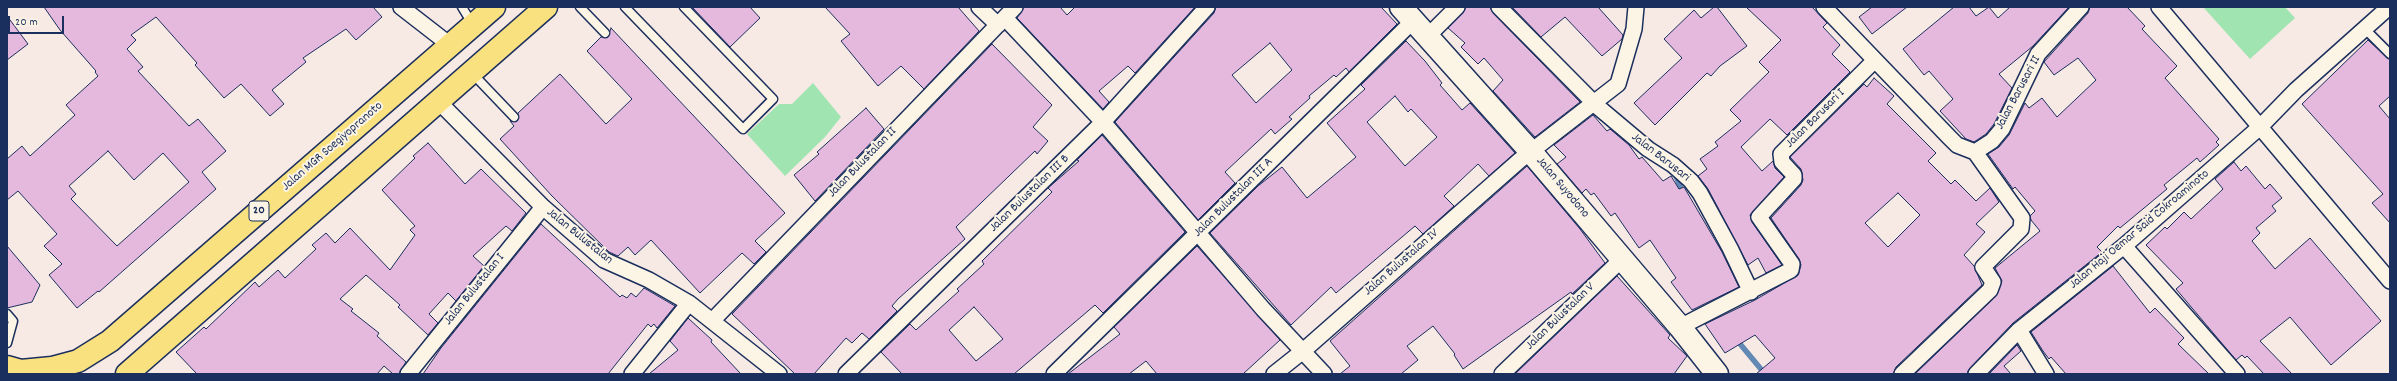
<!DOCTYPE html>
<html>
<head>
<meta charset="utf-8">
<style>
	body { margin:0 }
	#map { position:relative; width:2397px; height:381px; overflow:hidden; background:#f7e9e3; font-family:Dekko,sans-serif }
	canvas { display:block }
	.frame { position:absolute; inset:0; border:8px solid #1b2f5e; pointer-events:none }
	.scale { position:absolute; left:8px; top:16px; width:56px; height:18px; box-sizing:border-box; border:2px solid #1b2f5e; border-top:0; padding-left:5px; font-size:12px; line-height:14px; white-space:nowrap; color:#1b2f5e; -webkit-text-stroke:3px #fcf5e5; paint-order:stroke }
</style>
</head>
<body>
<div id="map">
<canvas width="2397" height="381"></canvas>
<div class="frame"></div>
<div class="scale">20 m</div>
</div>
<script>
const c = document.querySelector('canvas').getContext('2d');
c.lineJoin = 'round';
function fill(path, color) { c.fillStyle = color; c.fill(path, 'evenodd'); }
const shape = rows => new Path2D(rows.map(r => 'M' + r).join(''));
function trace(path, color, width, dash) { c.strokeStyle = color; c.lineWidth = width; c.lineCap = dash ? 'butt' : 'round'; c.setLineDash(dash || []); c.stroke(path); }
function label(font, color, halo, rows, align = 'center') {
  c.font = font + ' Dekko,sans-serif'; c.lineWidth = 4; c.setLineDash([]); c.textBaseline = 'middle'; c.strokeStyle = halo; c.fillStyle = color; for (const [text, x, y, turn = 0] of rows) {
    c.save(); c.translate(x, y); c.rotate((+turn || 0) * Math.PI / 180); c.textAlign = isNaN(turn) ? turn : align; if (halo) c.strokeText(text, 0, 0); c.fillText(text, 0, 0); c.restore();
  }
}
fill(shape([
	[2203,7,2285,7,2295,18,2250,59],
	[813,83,841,117,825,137,785,176,747,134,779,104,792,104]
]), '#a0e5b1');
trace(shape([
	[1676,175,1683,195],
	[1736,339,1765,374]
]), '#6189b4', 5.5);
const building = shape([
	[44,7,373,7,382,17,356,40,346,29,303,58,306,62,272,90,284,104,270,116,241,84,224,98,195,65,197,63,156,17,131,35,136,40,127,49,143,67,138,71,189,126,198,119,226,151,202,172,216,189,99,292,98,291,77,308,49,275,62,264,44,246,57,234,18,191,7,200,7,159,22,146,30,156,75,115,66,105,98,76,95,72,96,71,60,30,44,7],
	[108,151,134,180,163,153,189,182,117,246,71,199,76,194,69,186,108,151],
	[692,7,750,7,760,18,730,47,692,7],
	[825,7,958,7,979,31,924,89,901,66,878,86,841,41,850,34,825,7],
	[1024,7,1060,7,1067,15,1075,7,1195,7,1135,73,1128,66,1099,91,1109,102,1103,109,1017,18,1024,7],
	[1216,7,1381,7,1397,24,1349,72,1346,68,1336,77,1334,75,1309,96,1310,98,1289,117,1292,119,1275,134,1271,129,1225,172,1235,183,1198,220,1115,122,1214,13,1216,7],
	[1270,43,1292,70,1256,103,1232,75,1270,43],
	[1466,7,1490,7,1493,13,1580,102,1535,137,1493,91,1503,80,1484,58,1478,64,1461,47,1465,43,1448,28,1463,13,1466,7],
	[1512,7,1598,7,1623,35,1622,39,1602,56,1565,17,1541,37,1512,7],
	[1714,7,1717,7,1747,46,1720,66,1711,76,1707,73,1655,125,1634,103,1682,58,1664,39,1694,10,1701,18,1714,7],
	[1746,7,1812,7,1827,23,1823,27,1840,45,1832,54,1850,72,1787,135,1770,119,1741,147,1762,171,1773,161,1775,168,1784,177,1750,215,1752,222,1782,265,1766,273,1758,258,1748,265,1708,189,1698,176,1707,169,1700,159,1718,146,1715,142,1741,121,1730,110,1769,72,1759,62,1781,40,1746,7],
	[1872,7,1907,7,1872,34,1859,17,1872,7],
	[1954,7,1969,7,1976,16,1989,7,1998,18,2010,7,2069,7,2033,46,1999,74,2012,88,1994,124,1986,134,1974,142,1966,139,1940,111,1953,99,1929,71,1924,75,1903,49,1954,7],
	[2090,7,2127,7,2145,26,2142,29,2177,66,2165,78,2219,139,2216,142,2219,145,2200,162,2197,158,2164,185,2167,189,2120,228,2118,226,2097,247,2102,252,2013,323,1970,368,1967,374,1915,374,1996,296,2002,281,1995,268,2040,231,2031,220,2030,216,2035,211,2015,187,2013,189,1988,154,1999,147,2009,135,2025,103,2029,108,2042,98,2057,117,2096,80,2078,58,2054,75,2044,62,2088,13,2090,7],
	[7,16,28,44,7,60,7,16],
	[611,28,785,213,755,241,766,252,754,264,742,253,700,293,651,240,635,255,628,247,618,256,609,252,552,196,500,139,514,126,510,121,517,121,518,113,560,74,606,124,632,99,587,51,601,37,608,37,611,28],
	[2368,40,2390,60,2390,96,2379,106,2390,119,2390,223,2372,203,2383,194,2302,104,2368,40],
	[1406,41,1425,61,1442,83,1440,85,1462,110,1470,103,1515,153,1489,176,1478,164,1444,196,1454,206,1423,234,1415,226,1336,293,1331,287,1291,325,1210,233,1258,186,1282,167,1307,198,1356,157,1327,123,1365,89,1361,85,1406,41],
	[1395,96,1408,112,1411,109,1437,137,1405,166,1367,122,1395,96],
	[992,44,1052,105,1033,127,1048,141,1037,154,1035,151,956,227,965,239,898,299,892,306,897,311,869,339,862,333,852,343,846,338,814,374,795,374,732,314,992,44],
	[1874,78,1894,96,1887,104,1936,153,1928,161,1951,184,1955,180,1976,201,1990,188,1999,202,1976,224,1985,232,1964,255,1974,266,1982,285,1896,367,1893,374,1756,374,1775,358,1755,335,1725,353,1705,324,1755,300,1798,275,1801,265,1799,259,1771,218,1801,185,1803,180,1801,169,1790,157,1864,84,1867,87,1874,78],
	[1898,193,1920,215,1888,247,1865,223,1898,193],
	[866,108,884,129,815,201,794,175,819,154,817,152,866,108],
	[1593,115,1607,131,1610,129,1629,145,1639,159,1642,157,1663,181,1671,176,1679,189,1684,187,1722,252,1739,287,1692,310,1671,282,1676,278,1650,240,1639,248,1615,213,1611,216,1594,193,1591,195,1586,189,1582,193,1557,164,1566,157,1554,145,1593,115],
	[1102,135,1185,232,1103,313,1095,305,1014,374,902,374,881,352,910,324,916,330,959,291,957,289,984,264,982,261,1052,192,1048,188,1079,161,1077,160,1102,135],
	[974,307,1003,339,976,361,949,330,974,307],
	[428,143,465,184,481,169,526,213,512,231,506,226,473,256,484,266,456,301,448,293,429,314,438,323,428,335,398,307,400,305,366,275,340,299,353,309,351,311,379,333,377,336,406,362,399,374,393,374,384,366,377,374,197,374,176,352,204,327,206,329,255,282,259,287,278,270,285,278,316,249,312,245,326,233,335,243,350,228,390,270,415,235,410,230,415,226,382,190,415,158,413,156,428,143],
	[2234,162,2241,171,2246,166,2265,189,2270,184,2282,198,2272,206,2276,211,2256,228,2260,233,2252,241,2275,269,2310,238,2381,321,2331,365,2290,317,2260,341,2292,374,2264,374,2247,356,2245,358,2242,355,2236,360,2176,289,2183,283,2146,245,2165,227,2167,229,2184,212,2191,219,2223,189,2215,179,2234,162],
	[1527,166,1580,229,1605,263,1572,294,1571,292,1463,369,1454,355,1455,354,1433,326,1407,346,1418,360,1401,374,1340,374,1350,366,1330,341,1527,166],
	[541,224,620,297,622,295,627,298,631,293,636,297,644,288,675,306,657,328,654,324,651,327,648,324,608,374,423,374,441,348,541,224],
	[7,246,40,285,32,302,7,308,7,246],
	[1197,246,1280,340,1243,374,1157,374,1146,361,1129,374,1068,374,1120,334,1114,327,1197,246],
	[2113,266,2150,313,2155,308,2184,338,2178,344,2209,374,2066,374,2051,357,2049,359,2043,351,2031,332,2113,266],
	[1617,276,1670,335,1668,338,1687,356,1674,374,1515,374,1617,276],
	[688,318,712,340,711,342,741,374,649,374,678,350,670,341,688,318],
	[2017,345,2021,351,2004,366,2011,374,1989,374,2017,345]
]);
fill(building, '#e5b9dd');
trace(building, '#1b2f5e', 1);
const lane = shape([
	[462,7,473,25],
	[580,7,605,33],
	[625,7,743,129,773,99,684,7],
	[2364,28,2390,54],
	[472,73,514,117],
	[7,314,13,321,7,343]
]);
const street = shape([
	[401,7,450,45],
	[979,7,998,25],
	[1499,7,1598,107,1648,149,1673,165,1691,181,1700,193,1730,248,1751,292],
	[1824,7,1949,137,1957,145,1975,152],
	[2159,7,2260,127,2296,90,2389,7],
	[1005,18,1103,122,1263,309,1324,374],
	[1428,36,1457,7],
	[438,101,543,207,604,260,649,280,689,303,779,374],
	[1975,152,1992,141,2002,129,2038,54,2081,7],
	[2124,246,2237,374],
	[712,321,1015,7],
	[1680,327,1791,270,1792,264,1759,217,1794,179,1794,175,1782,162,1781,154,1874,61],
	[2019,330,2046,374],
	[408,374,543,207],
	[632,374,689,303],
	[846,374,1103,122,1207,7],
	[1054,374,1413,21],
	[1274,374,1303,351,1520,160,1618,84,1634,29,1636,7],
	[1502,374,1621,260],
	[1902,374,1990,290,1993,282,1983,267,2021,229,2022,218,1975,152],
	[1976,374,2019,330,2124,246,2260,127,2390,281]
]);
const secondary = shape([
	[1401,7,1531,152,1680,327,1717,374]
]);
const highway = shape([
	[7,367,21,371,52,368,78,361,110,341,494,7],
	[127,374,546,7]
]);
trace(lane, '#1b2f5e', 11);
trace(street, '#1b2f5e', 18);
trace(secondary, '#1b2f5e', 25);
trace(highway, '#1b2f5e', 25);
trace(lane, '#fcf5e5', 8);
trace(street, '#fcf5e5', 15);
trace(secondary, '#fcf5e5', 22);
trace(highway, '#fae180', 22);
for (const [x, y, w] of [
	[259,211,20]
]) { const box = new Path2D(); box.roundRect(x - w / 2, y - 10, w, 20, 3); c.fillStyle = '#fcf5e5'; c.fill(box); trace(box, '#1b2f5e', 1); }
label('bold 12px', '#1b2f5e', null, [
	["20",259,211]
]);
label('13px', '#1b2f5e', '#fcf5e5', [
	["Jalan Barusari II",2019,93,-62],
	["Jalan Barusari I",1816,119,-45],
	["Jalan MGR Soegiyopranoto",333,147,-41],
	["Jalan Barusari",1660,158,38],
	["Jalan Bulustalan II",863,163,-46],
	["Jalan Suyodono",1562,188,50],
	["Jalan Bulustalan III B",1030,194,-44],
	["Jalan Bulustalan III A",1234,198,-45],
	["Jalan Haji Oemar Said Cokroaminoto",2140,230,-40],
	["Jalan Bulustalan",579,237,39],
	["Jalan Bulustalan IV",1402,263,-41],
	["Jalan Bulustalan I",475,290,-51],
	["Jalan Bulustalan V",1561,317,-44]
]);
</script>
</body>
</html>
